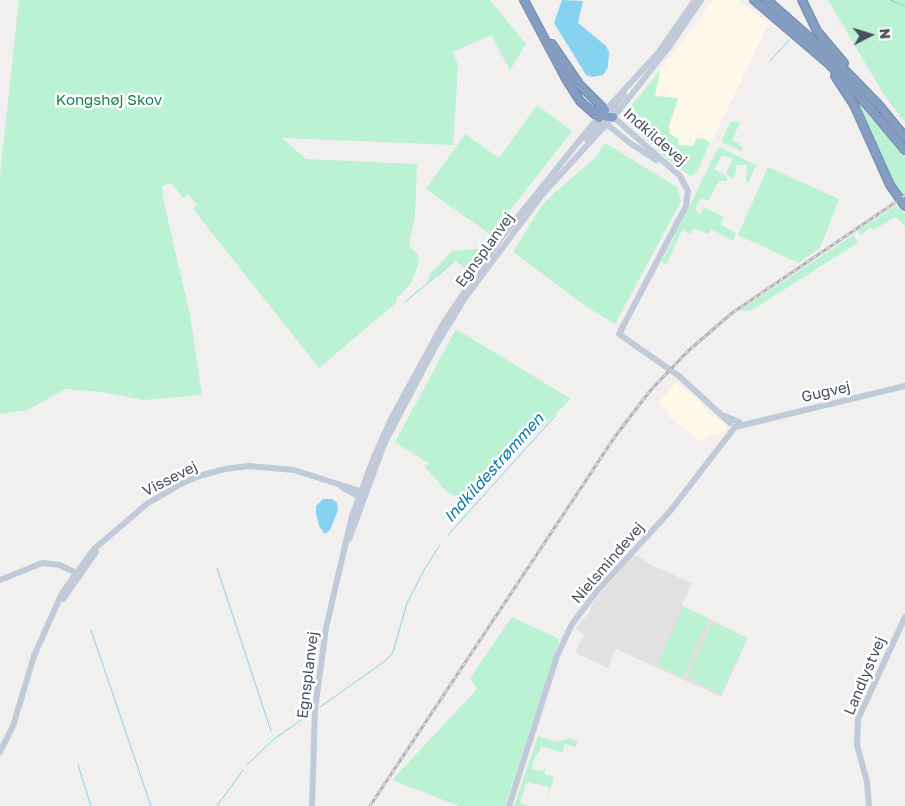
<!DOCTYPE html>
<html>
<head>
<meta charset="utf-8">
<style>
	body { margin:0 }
	#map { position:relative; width:905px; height:806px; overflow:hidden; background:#f2efef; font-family:"Golos Text",sans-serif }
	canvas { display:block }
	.north { position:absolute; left:845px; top:10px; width:50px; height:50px; -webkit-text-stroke:4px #fff; paint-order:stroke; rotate:85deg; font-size:14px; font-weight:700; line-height:20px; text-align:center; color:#46505d }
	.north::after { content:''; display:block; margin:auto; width:18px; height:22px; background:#46505d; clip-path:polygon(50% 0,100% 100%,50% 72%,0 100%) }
</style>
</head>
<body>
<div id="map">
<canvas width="905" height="806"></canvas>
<div class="north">N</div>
</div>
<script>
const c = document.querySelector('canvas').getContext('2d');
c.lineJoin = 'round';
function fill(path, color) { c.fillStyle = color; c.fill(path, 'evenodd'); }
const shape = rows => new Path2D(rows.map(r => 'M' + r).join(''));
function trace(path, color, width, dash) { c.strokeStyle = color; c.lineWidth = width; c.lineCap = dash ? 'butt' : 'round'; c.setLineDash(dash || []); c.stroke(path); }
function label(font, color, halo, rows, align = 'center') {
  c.font = font + ' "Golos Text",sans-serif'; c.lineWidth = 5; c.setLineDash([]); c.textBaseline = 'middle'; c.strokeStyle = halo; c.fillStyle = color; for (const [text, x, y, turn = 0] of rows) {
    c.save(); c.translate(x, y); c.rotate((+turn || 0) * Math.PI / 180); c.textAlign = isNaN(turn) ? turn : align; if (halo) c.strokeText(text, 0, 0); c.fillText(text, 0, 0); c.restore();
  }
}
fill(shape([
	[712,0,737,0,769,23,697,172,687,176,628,123,627,111,694,27],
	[676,383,693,395,710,414,726,424,726,431,706,437,701,442,668,416,669,413,658,403]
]), '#fdf8e7');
fill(shape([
	[633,556,638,556,653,566,692,583,682,605,748,638,721,697,616,649,608,668,575,653,584,634,575,629,589,613,593,602]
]), '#e3e0e1');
fill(shape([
	[19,0,490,0,526,44,510,70,491,35,453,52,458,66,453,145,282,138,306,159,417,164,415,215,409,246,419,255,417,268,411,283,396,299,396,303,319,368,193,209,197,205,188,194,183,198,171,183,162,186,163,198,190,315,202,395,144,400,100,392,65,389,28,410,0,414,0,176],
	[828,0,905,0,905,122,884,95],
	[660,70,655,96,678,98,669,126,670,134,679,139,678,145,693,146,697,138,705,139,710,143,697,172,690,176,675,166,628,123,627,111],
	[859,104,905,157,905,193,902,195,885,167],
	[537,105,572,131,491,235,426,189,465,134,499,158],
	[731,121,740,122,732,140,740,143,739,145,743,147,741,151,747,154,721,142],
	[605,143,677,187,681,201,615,324,587,307,513,252,541,207,552,195,596,157],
	[718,148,722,148,758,166,755,167,748,183,746,182,747,165,737,165,734,178,726,174,733,158,722,156,714,169,727,177,727,181,719,181,708,201,701,198,696,207,696,211,700,215,704,207,724,217,720,224,736,233,733,241,711,229,708,234,694,228,690,234,682,230,667,263,664,264,662,261],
	[768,167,839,199,820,248,798,263,738,235],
	[897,205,905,214,905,226,896,217,874,229,869,228,861,235,857,231],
	[853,235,859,242,752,310,739,311],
	[486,248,469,274,456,260,427,283,430,274,452,251],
	[456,329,571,399,475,492,476,498,466,502,446,491,423,465,430,464,395,442],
	[683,607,709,619,682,677,657,665],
	[512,617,559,639,559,641,505,806,459,806,392,780,477,689,470,678],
	[713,622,747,638,721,694,687,677],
	[538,736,557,742,569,738,578,741,576,747,565,744,562,753,541,746,538,754,536,755,531,769,542,771,546,767,544,774,554,777,547,800,550,787,527,782,520,803,528,806,514,806]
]), '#bbf2d4');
fill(shape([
	[562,0,583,1,578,23,606,46,609,52,608,67,603,75,592,77,586,75,554,23],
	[323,499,332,499,337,503,338,510,330,530,325,534,319,526,316,513,316,506]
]), '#85d2f1');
trace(shape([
	[890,0,905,6],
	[770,61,789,40],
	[437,276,452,263],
	[405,302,435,277],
	[448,535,556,415],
	[217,568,271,731],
	[91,630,151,806],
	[320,707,385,661,393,652,407,603,424,570,440,545],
	[78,765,91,806],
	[247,765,274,739,310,714],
	[217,806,243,770]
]), '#85d2f1', 1);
const highway = shape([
	[524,0,566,79,580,101,599,118],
	[754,0,830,65,869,107,905,150],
	[767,0,833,58,878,104,905,137],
	[802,0,817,31,844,63],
	[552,44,580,85,605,110],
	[835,76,854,105,890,185,905,206],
	[597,110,607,117,613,117]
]);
trace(highway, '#6f88ac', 10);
trace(shape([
	[610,114,680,176,688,191,686,206,619,334,679,376,730,423],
	[607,116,624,94],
	[599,118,630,143,656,160],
	[587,140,604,118],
	[725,416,739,422],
	[342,487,362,498],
	[349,539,385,442,434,349,465,298,542,195,621,108,669,47,701,0],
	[0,580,42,563,60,565,78,574],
	[63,599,96,552],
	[0,752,13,726,34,656,62,593,94,549,148,503,181,484,199,476,225,469,249,466,294,470,363,492],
	[312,806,315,709,326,628,352,516,374,457,391,419,443,324,501,238,592,125,658,53,695,0],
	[509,806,557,656,572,624,597,591,671,510,735,427,905,386],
	[869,806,867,782,857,745,858,719,905,617]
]), '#c0cad9', 6);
trace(highway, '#849dc1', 8);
const rail = shape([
	[903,197,905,195],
	[370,806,614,438,649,392,687,352,732,313,896,202]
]);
trace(rail, '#b0b3ba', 3);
trace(rail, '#fff', 1, [4]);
label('15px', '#128453', '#fff', [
	["Kongshøj Skov",109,100]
]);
label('15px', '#46505d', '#fff', [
	["Indkildevej",655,137,41],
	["Egnsplanvej",485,250,-54],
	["Gugvej",826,392,-13],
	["Vissevej",170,479,-27],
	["Nielsmindevej",608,563,-49],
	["Egnsplanvej",308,675,-83],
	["Landlystvej",865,676,-67]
]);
label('italic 16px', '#057baa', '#fff', [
	["Indkildestrømmen",494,468,-48]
]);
</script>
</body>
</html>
